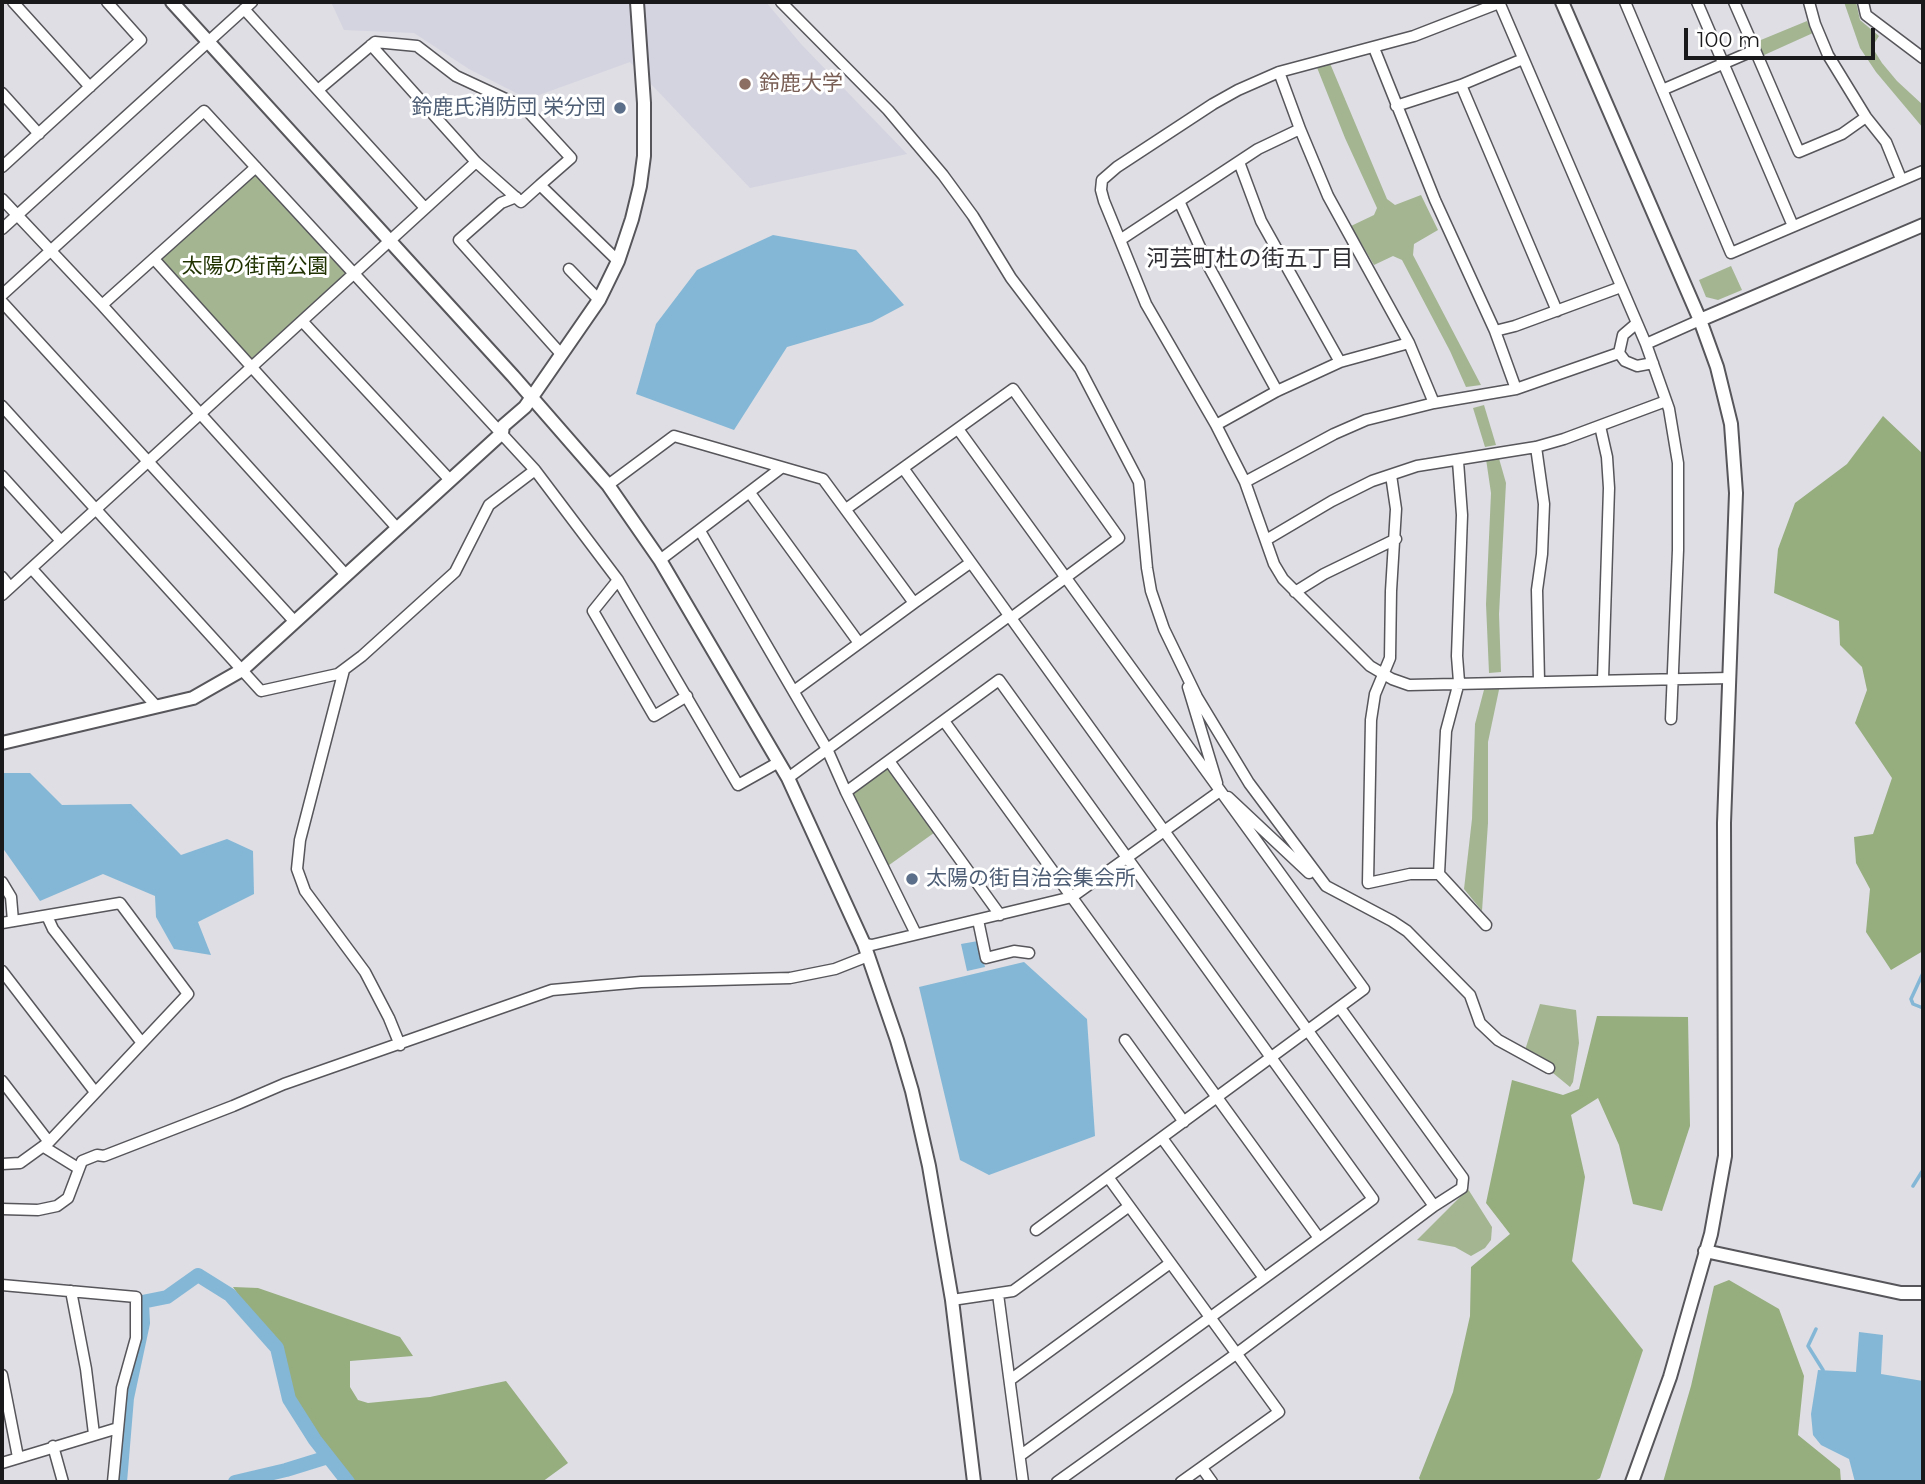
<!DOCTYPE html>
<html>
<head>
<meta charset="utf-8">
<style>
	body { margin:0 }
	#map { position:relative; width:1925px; height:1484px; overflow:hidden; background:#dedee4; font-family:Montserrat,sans-serif }
	canvas { display:block }
	.frame { position:absolute; inset:0; border:4px solid #19191b; pointer-events:none }
	.scale { position:absolute; left:1684px; top:28px; width:191px; height:32px; box-sizing:border-box; border:4px solid #19191b; border-top:0; padding-left:9px; font-size:21px; line-height:24px; white-space:nowrap; color:#19191b; -webkit-text-stroke:5px #fff; paint-order:stroke }
</style>
</head>
<body>
<div id="map">
<canvas width="1925" height="1484"></canvas>
<div class="frame"></div>
<div class="scale">100 m</div>
</div>
<script>
const c = document.querySelector('canvas').getContext('2d');
c.lineJoin = 'round';
function fill(path, color) { c.fillStyle = color; c.fill(path, 'evenodd'); }
const shape = rows => new Path2D(rows.map(r => 'M' + r).join(''));
function trace(path, color, width, dash) { c.strokeStyle = color; c.lineWidth = width; c.lineCap = dash ? 'butt' : 'round'; c.setLineDash(dash || []); c.stroke(path); }
function label(font, color, halo, rows, align = 'center') {
  c.font = font + ' Montserrat,"Noto Sans JP",sans-serif'; c.lineWidth = 6; c.setLineDash([]); c.textBaseline = 'middle'; c.strokeStyle = halo; c.fillStyle = color; for (const [text, x, y, turn = 0] of rows) {
    c.save(); c.translate(x, y); c.rotate((+turn || 0) * Math.PI / 180); c.textAlign = isNaN(turn) ? turn : align; if (halo) c.strokeText(text, 0, 0); c.fillText(text, 0, 0); c.restore();
  }
}
fill(shape([
	[331,2,766,2,801,44,907,154,750,188,630,62,528,99,469,69,414,33,344,30]
]), '#d4d3e0');
fill(shape([
	[1844,2,1856,2,1860,20,1879,36,1872,47,1882,63,1897,81,1923,105,1923,128,1876,72,1860,48],
	[1807,21,1813,33,1762,56,1756,42],
	[1329,61,1387,199,1395,205,1421,195,1438,230,1414,244,1413,255,1481,385,1466,387,1450,351,1402,260,1393,256,1374,265,1351,226,1374,215,1377,208,1345,138,1316,65],
	[252,175,258,176,344,270,345,275,251,359,162,262,162,256],
	[1731,266,1742,290,1718,300,1706,297,1699,280],
	[1484,405,1496,445,1485,447,1473,408],
	[1498,455,1506,483,1499,614,1501,672,1489,673,1486,604,1491,493,1486,459],
	[1500,685,1488,742,1488,823,1482,911,1464,889,1472,819,1475,724,1485,686],
	[889,763,938,830,885,868,847,793],
	[1540,1004,1576,1010,1579,1043,1573,1082,1570,1087,1525,1050],
	[1468,1189,1492,1227,1491,1240,1485,1248,1471,1256,1455,1247,1417,1240]
]), '#a4b592');
fill(shape([
	[1883,416,1923,454,1923,951,1891,970,1866,932,1870,889,1856,863,1854,837,1873,834,1892,778,1855,723,1867,690,1862,667,1840,645,1839,621,1774,593,1778,549,1795,503,1847,464],
	[1597,1016,1688,1017,1690,1126,1662,1211,1633,1204,1619,1145,1598,1098,1571,1115,1585,1177,1572,1261,1643,1350,1600,1478,1593,1482,1421,1482,1419,1478,1453,1392,1470,1316,1471,1267,1510,1234,1486,1203,1512,1080,1563,1095,1579,1089],
	[1729,1280,1779,1309,1804,1376,1798,1435,1840,1469,1841,1482,1663,1482,1691,1386,1714,1286],
	[233,1287,258,1288,400,1337,413,1356,350,1361,350,1387,358,1400,368,1403,430,1397,506,1381,568,1463,542,1482,355,1482,297,1407,283,1349,253,1316]
]), '#96ad7e');
fill(shape([
	[773,235,856,250,904,305,872,322,787,347,734,430,636,394,656,324,697,270],
	[30,773,62,805,131,804,181,855,227,839,253,851,254,894,198,922,211,955,174,949,156,917,155,896,103,874,40,901,2,847,2,773],
	[978,941,985,967,967,971,961,944],
	[1024,962,1087,1019,1095,1136,989,1175,960,1160,919,987],
	[1859,1332,1883,1335,1881,1374,1923,1381,1923,1482,1855,1482,1849,1459,1821,1445,1813,1435,1811,1414,1818,1370,1856,1372]
]), '#84b7d6');
trace(shape([
	[1923,973,1911,999,1913,1004,1923,1008],
	[1913,1186,1923,1170],
	[1816,1329,1808,1346,1823,1370]
]), '#84b7d6', 3.5);
trace(shape([
	[120,1482,127,1398,143,1323,142,1302,167,1297,198,1275,230,1295,277,1348,289,1399,315,1440,348,1482],
	[235,1482,286,1470,328,1457]
]), '#84b7d6', 14);
const minor = shape([
	[13,2,90,87],
	[781,2,888,110,943,175,973,216,1011,278,1080,369,1139,482,1147,568,1151,591,1164,629,1197,697,1249,783,1326,886,1392,921,1407,931,1470,995,1480,1023,1498,1040,1549,1068],
	[1499,2,1646,344,1669,409,1678,463,1678,550,1671,719],
	[1625,2,1731,253,1923,171],
	[1697,2,1793,226],
	[1809,2,1815,24,1828,55,1866,117,1886,142,1901,179],
	[1863,2,1866,15,1923,58],
	[244,9,425,208],
	[371,45,476,162,521,202,540,185,618,261],
	[1374,48,1435,200,1495,331,1516,389],
	[1755,50,1799,152,1842,134,1866,117],
	[1279,72,1300,129],
	[1461,85,1557,311],
	[318,90,375,42,417,46,456,76,525,108,571,158,540,185],
	[1662,90,1755,50,1734,2],
	[2,93,39,134],
	[1396,106,1461,85,1523,59],
	[1239,162,1261,221,1340,362],
	[2,167,141,40,107,2],
	[516,197,501,203,459,240,561,354],
	[2,199,102,305,346,575],
	[1179,201,1209,267,1277,391],
	[2,229,252,2],
	[1120,240,1104,201,1101,190,1102,180,1117,167,1213,104,1238,90,1279,72,1414,36,1499,3],
	[154,259,397,528],
	[569,269,599,300],
	[2,295,204,111,535,470,489,505,455,572,362,656,338,674,261,691,2,406],
	[2,302,295,622],
	[102,305,256,167],
	[302,321,450,480],
	[1637,323,1623,335,1619,353,1625,361,1637,366,1653,363],
	[1495,331,1515,326,1621,287],
	[1646,344,1700,320],
	[1434,403,1409,343,1340,362,1277,391,1216,425,1245,482,1334,434,1366,420,1434,403,1516,389,1619,353],
	[1216,425,1146,304,1120,240,1258,149,1300,129,1328,196,1409,343],
	[1600,426,1607,457,1609,488,1603,679],
	[958,429,1364,989,1036,1230],
	[1536,447,1544,504,1542,554,1537,590,1539,681],
	[903,468,1434,1206],
	[535,470,618,580,738,785,779,762],
	[1391,475,1396,509,1391,591,1390,658,1375,694,1371,720,1368,883,1410,874,1439,874,1486,925],
	[2,476,61,541],
	[1245,482,1274,564,1283,579,1370,666,1392,679,1409,685,1730,678],
	[608,485,674,436,823,479,914,603,794,691],
	[750,493,859,643],
	[846,509,1013,389,1119,538,1011,618],
	[700,531,827,749,846,792,916,934],
	[1266,540,1332,501,1372,481,1417,466,1536,447,1564,439,1666,401],
	[660,560,781,468],
	[32,569,157,707],
	[2,577,10,587],
	[618,580,593,611,654,716,687,696],
	[1295,592,1324,574,1396,539],
	[2,595,476,162],
	[914,603,970,563],
	[344,670,300,840,297,869,305,891,365,972,389,1018,400,1045],
	[1188,687,1217,783],
	[944,721,1319,1238],
	[889,761,1000,915],
	[788,778,1009,616],
	[846,792,999,680,1373,1199,1021,1455],
	[1228,797,1309,873],
	[1439,874,1446,731,1459,682,1457,656,1462,515,1458,461],
	[2,882,11,897,13,921],
	[47,916,53,929,142,1043],
	[978,920,986,958,1014,951,1029,953],
	[2,923,120,903,188,994,49,1142,20,1163,2,1164],
	[864,944,872,945,1072,897,1220,791],
	[2,971,95,1092],
	[1125,1040,1184,1122],
	[2,1081,49,1142],
	[1162,1138,1264,1278],
	[44,1147,78,1168],
	[1108,1177,1279,1412,1181,1482],
	[2,1209,38,1210,57,1206,68,1198,82,1161,97,1155,104,1156,233,1106,284,1084,552,990,641,982,790,978,835,969,868,956],
	[2,1285,136,1297,136,1338,122,1388,113,1482],
	[71,1291,86,1369,94,1434],
	[998,1294,1023,1482],
	[952,1300,1013,1291,1128,1207],
	[2,1375,18,1457],
	[1010,1380,1169,1264],
	[53,1446,63,1482],
	[2,1463,118,1428],
	[1202,1468,1212,1482],
	[1057,1482,1236,1354,1434,1206,1462,1188,1463,1178,1340,1008]
]);
const tertiary = shape([
	[172,2,513,376,608,485,660,560,788,778,864,944,897,1040,912,1091,929,1166,952,1300,974,1482],
	[1562,2,1700,320,1923,225],
	[2,743,193,698,242,670,502,433,503,426,525,407,599,300,618,261,632,219,640,186,644,156,644,103,637,2],
	[1705,1251,1901,1293,1923,1293],
	[1632,1482,1670,1377,1711,1234,1725,1156,1724,823,1736,493,1731,424,1717,367,1700,320]
]);
trace(minor, '#56565b', 13);
trace(tertiary, '#56565b', 16);
trace(minor, '#fff', 10);
trace(tertiary, '#fff', 12);
for (const [x, y, r, color] of [
	[745,84,7,"#8d6e63"],
	[620,108,7,"#5c6f8a"],
	[912,879,7,"#5c6f8a"]
]) { const dot = new Path2D(); dot.arc(x, y, r, 0, 2 * Math.PI); c.fillStyle = color; c.fill(dot); trace(dot, '#fff', 2.5); }
label('21px', '#785e54', '#fff', [
	["鈴鹿大学",759,84]
], 'left');
label('21px', '#4e5e75', '#fff', [
	["鈴鹿氏消防団 栄分団",606,108],
	["太陽の街自治会集会所",926,879,"left"]
], 'right');
label('21px', '#1f3200', '#fff', [
	["太陽の街南公園",255,267]
]);
label('23px', '#302f34', '#fff', [
	["河芸町杜の街五丁目",1250,259]
]);
</script>
</body>
</html>
